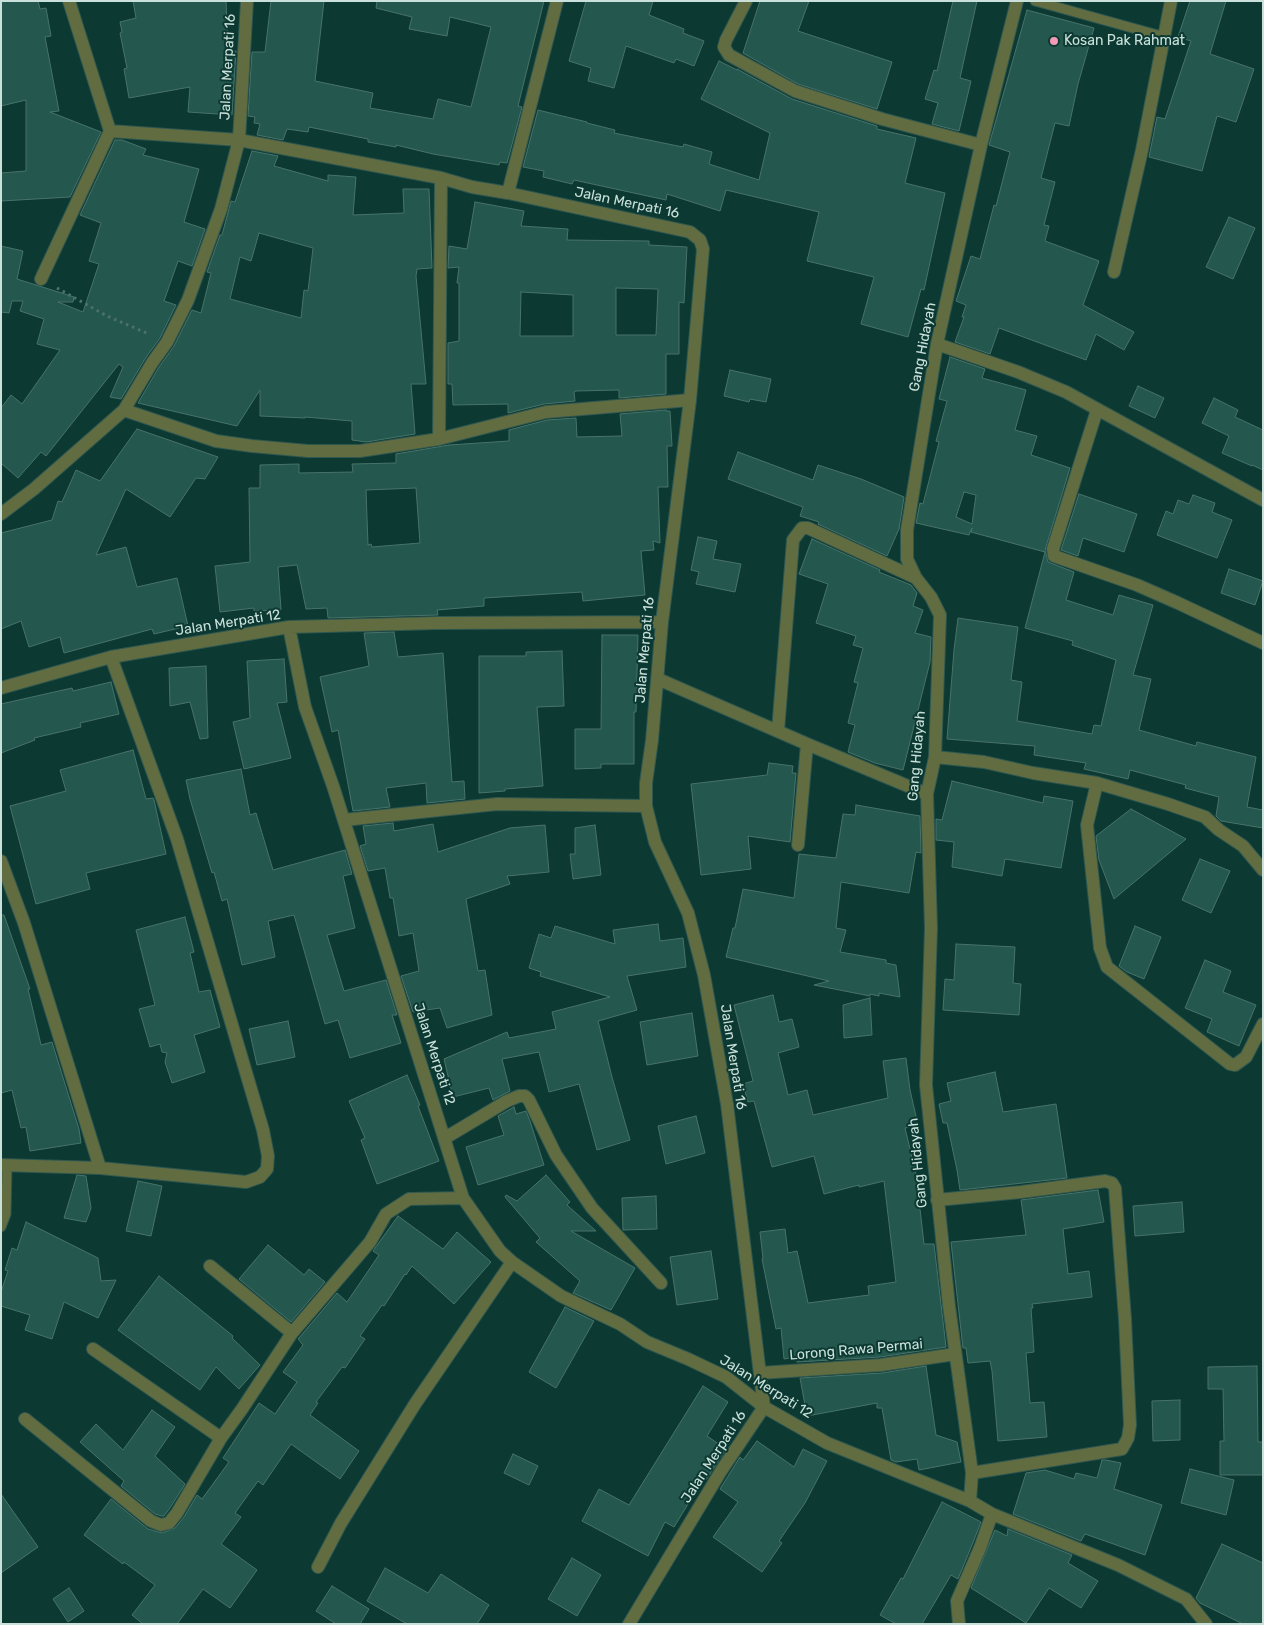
<!DOCTYPE html>
<html>
<head>
<meta charset="utf-8">
<style>
	body { margin:0 }
	#map { position:relative; width:1264px; height:1625px; overflow:hidden; background:#0c3932; font-family:Rubik,sans-serif }
	canvas { display:block }
	.frame { position:absolute; inset:0; border:2px solid #cae1db; pointer-events:none }
</style>
</head>
<body>
<div id="map">
<canvas width="1264" height="1625"></canvas>
<div class="frame"></div>
</div>
<script>
const c = document.querySelector('canvas').getContext('2d');
c.lineJoin = 'round';
function fill(path, color) { c.fillStyle = color; c.fill(path, 'evenodd'); }
const shape = rows => new Path2D(rows.map(r => 'M' + r).join(''));
function trace(path, color, width, dash) { c.strokeStyle = color; c.lineWidth = width; c.lineCap = dash ? 'butt' : 'round'; c.setLineDash(dash || []); c.stroke(path); }
function label(font, color, halo, rows, align = 'center') {
  c.font = font + ' Rubik,sans-serif'; c.lineWidth = 4; c.setLineDash([]); c.textBaseline = 'middle'; c.strokeStyle = halo; c.fillStyle = color; for (const [text, x, y, turn = 0] of rows) {
    c.save(); c.translate(x, y); c.rotate((+turn || 0) * Math.PI / 180); c.textAlign = isNaN(turn) ? turn : align; if (halo) c.strokeText(text, 0, 0); c.fillText(text, 0, 0); c.restore();
  }
}
const building = shape([
	[1,1,38,1,40,9,46,8,51,36,45,37,59,111,50,112,101,132,70,197,1,201,1,173,26,171,26,100,1,106,1,1],
	[133,1,226,1,228,51,236,51,232,115,188,112,190,87,129,98,124,69,127,68,120,33,122,32,120,22,136,18,133,1],
	[271,1,324,1,315,81,373,93,370,108,433,119,438,99,471,107,491,27,450,17,447,36,409,29,412,17,376,8,377,1,544,1,518,106,522,107,507,163,500,162,499,165,433,154,396,145,396,147,368,142,368,139,309,127,308,132,287,129,283,140,257,135,260,124,254,123,255,117,248,116,252,52,265,52,271,1],
	[586,1,653,1,649,15,684,29,683,33,704,41,694,66,676,59,674,63,626,46,614,88,588,81,591,68,569,61,586,1],
	[760,1,809,1,798,31,892,62,877,109,798,84,743,53,760,1],
	[953,1,977,1,960,78,971,81,959,131,932,124,938,103,925,99,934,70,937,71,953,1],
	[1190,1,1226,1,1210,54,1254,69,1236,122,1217,116,1202,171,1149,157,1157,117,1165,119,1191,41,1178,37,1190,1],
	[1027,10,1094,28,1078,84,1069,126,1055,123,1041,178,1055,182,1044,225,1049,226,1045,241,1099,261,1083,305,1134,332,1124,350,1096,334,1086,360,999,328,990,354,955,342,964,317,962,317,966,305,956,301,971,256,980,259,994,205,996,206,1010,152,989,145,1027,10],
	[719,61,737,70,737,69,792,99,877,126,877,129,916,138,905,183,945,193,924,290,921,289,908,337,861,324,874,277,807,261,819,212,726,190,720,211,667,194,666,200,574,180,572,184,543,177,544,171,523,167,538,110,587,122,587,123,615,130,614,133,683,147,684,144,712,152,709,164,759,180,770,133,701,99,719,61],
	[115,140,122,140,146,149,143,155,199,169,184,222,205,229,192,266,178,261,164,301,176,305,160,338,145,359,121,399,110,397,123,367,119,364,46,456,41,452,18,478,1,463,1,408,11,395,22,404,60,350,37,344,44,319,20,311,23,301,12,301,9,313,1,312,1,246,23,251,17,279,74,297,73,302,58,302,83,312,99,264,89,261,101,223,80,215,115,140],
	[252,151,278,156,274,166,328,181,328,175,356,177,353,215,404,213,403,189,429,189,432,268,417,269,416,276,426,384,411,384,415,434,366,442,352,440,352,421,305,417,305,418,260,416,260,390,237,426,138,403,159,367,174,346,192,310,201,313,211,273,207,272,220,235,222,235,231,201,235,202,252,151],
	[259,233,313,248,308,291,304,290,301,318,230,299,240,257,251,261,259,233],
	[475,202,524,211,521,226,568,229,567,240,649,241,649,245,687,247,684,303,679,302,679,354,666,354,666,394,619,398,619,390,576,391,574,392,575,401,544,404,508,413,508,404,453,405,452,384,448,384,448,343,459,341,459,283,457,283,459,267,448,268,449,246,467,249,475,202],
	[616,288,658,289,656,335,616,335,616,288],
	[521,292,573,295,573,336,520,336,521,292],
	[1229,217,1255,228,1233,279,1206,267,1229,217],
	[950,357,985,369,982,378,1026,390,1015,430,1037,436,1031,455,1070,468,1045,550,1048,562,1074,572,1066,600,1113,615,1119,595,1153,605,1133,675,1151,679,1139,730,1196,746,1197,742,1256,757,1247,807,1263,810,1263,828,1221,821,1216,816,1219,797,1185,788,1186,785,1130,770,1128,779,1084,769,1086,763,1034,755,1035,746,947,739,954,650,958,618,1018,627,1011,680,1022,682,1017,721,1092,734,1094,725,1101,726,1116,660,1072,645,1073,641,1025,628,1045,552,971,532,972,528,969,535,916,523,920,503,923,504,939,442,936,441,947,401,939,399,950,357],
	[964,492,976,495,972,524,956,517,964,492],
	[730,370,771,379,766,402,750,399,749,402,724,396,730,370],
	[1138,386,1164,398,1155,418,1129,406,1138,386],
	[1214,398,1238,410,1235,417,1263,430,1263,470,1252,465,1252,466,1222,453,1229,436,1202,423,1214,398],
	[666,410,666,411,670,411,672,446,667,446,668,487,658,487,660,543,653,541,654,550,641,551,645,595,583,601,582,592,484,598,484,606,437,610,438,615,328,618,327,608,306,609,297,565,278,567,281,610,254,611,254,608,220,612,215,566,250,562,249,488,260,488,260,465,299,464,299,473,353,472,352,464,396,463,396,454,449,445,509,441,509,430,547,420,576,418,577,437,622,436,620,414,666,410],
	[416,488,420,543,372,547,371,544,368,545,366,490,416,488],
	[137,429,218,457,205,479,196,478,170,517,126,489,96,555,126,547,137,587,177,578,188,626,154,634,152,629,64,653,60,637,29,647,21,621,1,629,1,533,52,520,58,501,62,502,76,470,100,481,137,429],
	[738,452,813,480,818,465,861,479,904,497,899,529,887,556,818,524,819,522,800,516,803,507,728,479,738,452],
	[1079,494,1137,514,1124,552,1083,538,1078,556,1061,550,1079,494],
	[1193,495,1215,503,1212,512,1232,520,1217,558,1157,535,1166,511,1173,514,1178,500,1189,504,1193,495],
	[698,537,717,541,713,559,741,564,735,592,696,584,699,572,691,570,698,537],
	[812,539,880,570,879,572,911,585,917,593,913,606,923,610,915,633,931,637,930,662,903,770,875,763,848,752,855,725,848,723,858,683,854,682,863,648,853,645,856,636,816,623,828,584,799,574,812,539],
	[1229,569,1263,581,1255,605,1221,593,1229,569],
	[394,632,398,657,443,653,452,782,464,781,465,799,427,803,426,783,386,788,390,807,353,811,338,730,332,732,320,677,369,666,364,633,394,632],
	[602,635,638,635,636,712,634,712,634,764,601,764,601,768,575,769,575,729,601,729,602,635],
	[562,651,564,706,537,707,543,786,505,789,505,791,479,793,479,656,526,656,526,652,562,651],
	[284,659,287,702,277,703,291,758,244,769,233,722,250,718,247,661,284,659],
	[206,666,208,738,200,739,190,702,170,706,169,668,206,666],
	[111,682,119,714,80,723,81,727,34,738,35,740,1,753,1,704,72,688,73,691,111,682],
	[133,750,146,799,153,798,154,800,166,854,86,873,90,889,36,904,10,806,66,791,60,770,133,750],
	[769,763,793,766,792,773,796,773,790,842,748,836,751,869,701,875,691,784,767,775,769,763],
	[241,769,250,815,256,813,273,870,345,850,352,874,343,876,355,928,327,935,344,991,386,980,397,1015,392,1015,401,1043,350,1058,338,1020,325,1024,294,915,268,921,275,957,242,965,227,899,222,901,214,872,212,873,190,799,186,780,241,769],
	[952,781,1043,803,1044,796,1073,801,1061,868,1005,859,1002,876,952,867,954,842,936,840,936,819,942,820,952,781],
	[856,805,920,816,921,853,916,852,909,893,841,882,836,928,846,930,840,952,886,960,886,963,896,965,900,997,879,993,879,996,870,994,870,996,814,985,829,981,726,957,733,928,735,928,743,889,794,898,799,854,836,858,843,814,855,815,856,805],
	[1131,809,1186,839,1114,899,1099,860,1096,836,1131,809],
	[393,823,394,831,433,824,438,852,510,828,545,825,549,872,507,876,510,884,466,899,478,971,485,970,492,1015,447,1028,440,1008,413,1012,401,976,419,971,413,933,399,936,393,898,390,898,385,868,368,871,360,846,366,844,363,826,393,823],
	[595,825,601,875,573,879,570,854,575,854,575,828,595,825],
	[1200,859,1230,871,1211,913,1182,900,1200,859],
	[1,915,4,915,30,989,28,989,41,1045,52,1042,79,1129,81,1143,30,1151,26,1127,21,1128,12,1090,1,1093,1,915],
	[185,917,194,952,190,953,199,992,210,990,220,1027,194,1035,205,1072,172,1083,165,1062,167,1053,162,1052,160,1044,150,1047,139,1009,155,1005,136,930,185,917],
	[658,924,660,941,683,938,686,967,627,976,637,1010,598,1021,612,1077,630,1140,597,1150,579,1084,549,1092,539,1052,502,1059,510,1091,493,1100,489,1088,453,1097,444,1059,507,1032,509,1038,556,1029,552,1012,610,997,540,976,541,972,529,968,539,934,551,938,555,926,615,944,613,930,658,924],
	[1135,926,1161,937,1144,979,1127,972,1119,966,1135,926],
	[956,944,1015,947,1013,983,1021,984,1019,1015,943,1010,945,979,954,980,956,944],
	[1205,960,1231,971,1223,992,1256,1005,1239,1046,1207,1032,1212,1019,1185,1008,1205,960],
	[773,995,779,1022,792,1019,799,1047,778,1053,788,1095,807,1090,813,1115,888,1098,883,1061,906,1058,910,1090,918,1125,905,1128,916,1174,924,1244,934,1244,946,1347,880,1357,797,1362,796,1357,784,1359,781,1328,776,1329,762,1259,763,1258,760,1232,785,1229,788,1253,797,1251,808,1303,869,1295,868,1286,896,1282,884,1181,859,1187,859,1185,824,1194,814,1156,772,1167,754,1101,748,1102,743,1084,753,1081,734,1005,773,995],
	[870,998,872,1035,844,1038,843,1005,870,998],
	[692,1013,698,1056,647,1065,640,1022,692,1013],
	[288,1021,295,1057,257,1065,249,1029,288,1021],
	[995,1072,1003,1112,1056,1104,1067,1178,960,1190,957,1170,947,1123,943,1123,939,1104,951,1101,947,1083,995,1072],
	[407,1075,420,1105,418,1106,439,1161,377,1184,361,1140,365,1138,349,1101,407,1075],
	[514,1107,516,1114,526,1111,530,1121,544,1165,478,1185,466,1147,504,1135,498,1116,514,1107],
	[696,1116,705,1153,666,1164,658,1126,696,1116],
	[77,1175,86,1176,91,1208,86,1222,64,1218,77,1175],
	[546,1175,570,1202,567,1205,596,1231,571,1231,635,1268,611,1310,573,1293,580,1281,536,1242,540,1238,505,1197,506,1195,517,1201,546,1175],
	[138,1181,162,1186,151,1236,126,1231,138,1181],
	[1098,1190,1104,1222,1063,1229,1068,1274,1089,1271,1092,1297,1032,1304,1033,1308,1031,1308,1034,1352,1026,1353,1030,1403,1044,1402,1047,1437,998,1441,992,1371,990,1361,968,1363,966,1348,963,1348,951,1242,1026,1235,1021,1200,1098,1190],
	[656,1196,657,1229,623,1230,622,1198,656,1196],
	[1182,1202,1184,1232,1135,1236,1133,1206,1182,1202],
	[398,1216,443,1249,457,1232,491,1262,454,1304,412,1266,406,1275,405,1274,384,1306,382,1305,360,1336,365,1339,345,1368,342,1367,316,1402,318,1403,310,1415,359,1451,340,1479,291,1444,263,1485,258,1481,235,1513,241,1517,221,1544,257,1570,230,1608,203,1589,177,1624,143,1624,132,1615,155,1585,124,1562,123,1564,84,1535,111,1499,148,1529,162,1533,175,1528,184,1517,197,1495,202,1499,229,1462,223,1458,259,1403,275,1414,297,1382,283,1372,303,1345,298,1339,337,1293,347,1302,379,1255,373,1251,398,1216],
	[26,1222,98,1258,101,1281,116,1280,98,1318,64,1302,52,1339,25,1330,30,1315,1,1306,1,1292,8,1271,5,1270,12,1248,17,1250,26,1222],
	[268,1245,304,1275,309,1269,325,1282,291,1322,239,1279,268,1245],
	[711,1251,718,1299,677,1305,670,1257,711,1251],
	[159,1276,233,1336,232,1338,260,1365,239,1389,216,1367,200,1390,118,1330,159,1276],
	[565,1307,594,1321,556,1388,529,1372,565,1307],
	[926,1366,936,1435,957,1442,961,1462,919,1470,917,1459,896,1462,891,1460,882,1408,877,1408,877,1403,807,1416,800,1378,882,1373,926,1366],
	[1257,1366,1258,1442,1263,1442,1263,1475,1220,1475,1220,1441,1224,1441,1223,1389,1208,1389,1208,1367,1257,1366],
	[703,1386,728,1402,707,1436,726,1449,706,1480,704,1478,674,1527,665,1522,648,1556,582,1521,599,1489,629,1505,703,1386],
	[1180,1400,1180,1440,1153,1441,1152,1401,1180,1400],
	[152,1410,175,1427,155,1456,185,1484,170,1508,164,1516,162,1516,155,1514,121,1486,124,1481,80,1442,96,1424,123,1450,152,1410],
	[757,1441,794,1467,803,1449,827,1461,805,1503,779,1541,782,1543,762,1572,713,1537,738,1502,720,1489,740,1457,743,1460,757,1441],
	[513,1454,538,1466,529,1485,504,1473,513,1454],
	[1102,1460,1106,1460,1121,1463,1114,1489,1162,1505,1145,1555,1085,1534,1081,1541,1013,1514,1026,1473,1045,1470,1074,1479,1076,1473,1097,1478,1102,1460],
	[1190,1469,1234,1480,1226,1515,1181,1503,1190,1469],
	[1,1494,38,1547,1,1573,1,1494],
	[942,1502,981,1522,972,1545,958,1579,951,1575,922,1624,896,1624,880,1615,901,1578,903,1579,942,1502],
	[1008,1529,1072,1555,1068,1563,1098,1581,1081,1608,1049,1588,1026,1623,971,1588,995,1530,1007,1536,1008,1529],
	[1222,1544,1263,1563,1263,1624,1243,1624,1200,1603,1196,1598,1222,1544],
	[572,1558,601,1575,577,1616,548,1599,572,1558],
	[385,1568,428,1593,441,1574,489,1605,477,1624,407,1624,367,1601,385,1568],
	[332,1586,369,1609,360,1624,336,1624,316,1611,332,1586],
	[69,1588,84,1611,68,1622,53,1599,69,1588]
]);
fill(building, '#24574d');
trace(building, '#48736a', 1);
const lane = shape([
	[1035,1,1165,37],
	[1,1227,6,1214,7,1165]
]);
const street = shape([
	[69,1,110,131],
	[247,1,239,140,441,178,472,187,508,193,690,232,700,240,703,249,690,400,662,622,652,740,646,783,646,806,655,842,688,913,704,975,727,1104,764,1407,721,1471,629,1624],
	[746,1,726,40,724,47,729,55,795,91,882,119,981,145],
	[508,193,557,1],
	[1114,272,1142,150,1171,1],
	[41,279,110,131],
	[937,344,1018,372,1066,392,1263,500],
	[124,410,216,441,252,446,308,451,360,451,439,439,546,412,690,400],
	[1097,410,1053,549,1054,556,1137,585,1178,603,1263,643],
	[439,439,441,178],
	[1,514,34,489,124,410,152,363,167,342,188,300,221,209,239,140,110,131],
	[289,627,437,623,662,622],
	[658,679,807,744,927,794],
	[1,688,111,657,289,627,305,707,333,786,463,1198,500,1251,512,1262,561,1296,620,1324,647,1342,688,1359,726,1377,764,1407,827,1443,970,1501,992,1514,1118,1565,1186,1599,1206,1624],
	[778,731,793,540,802,528,808,528,916,578],
	[935,757,984,762,1033,773,1097,783,1168,804,1205,817,1219,830,1243,846,1263,870],
	[1097,783,1087,825,1100,948,1107,967,1230,1064,1235,1065,1246,1057,1263,1024],
	[344,820,497,804,646,806],
	[798,845,807,744],
	[1,861,24,923,100,1168],
	[445,1138,507,1101,519,1096,525,1096,529,1100,556,1155,592,1208,661,1283],
	[1,1165,100,1168,246,1182,260,1177,267,1169,268,1156,263,1130,177,839,111,657],
	[937,1200,1021,1192,1105,1181,1112,1183,1115,1188,1125,1319,1130,1425,1128,1438,1122,1449,972,1473],
	[210,1266,292,1333],
	[93,1349,221,1438],
	[760,1373,881,1365,955,1354],
	[25,1419,151,1521,161,1525,169,1523,177,1513,221,1438,242,1409,292,1333,370,1242,386,1214,409,1199,463,1198],
	[970,1501,972,1473,949,1306,926,1085,931,928,927,794,935,757,940,615,931,597,916,578,907,559,907,530,937,344,981,145,1017,1],
	[318,1567,341,1523,415,1404,512,1262],
	[959,1624,957,1601,980,1548,992,1514]
]);
trace(lane, '#2e5750', 11);
trace(street, '#2e5750', 14);
trace(shape([
	[57,288,107,316,149,334]
]), '#4c726b', 3, [2.5, 4]);
trace(lane, '#626c41', 9);
trace(street, '#626c41', 12);
for (const [x, y, r, color] of [
	[1054,41,5,"#f09ab6"]
]) { const dot = new Path2D(); dot.arc(x, y, r, 0, 2 * Math.PI); c.fillStyle = color; c.fill(dot); trace(dot, '#0c3932', 2); }
label('14px', '#cae1db', '#0c3932', [
	["Kosan Pak Rahmat",1064,41]
], 'left');
label('14px', '#cae1db', '#0c3932', [
	["Jalan Merpati 16",228,67,-87],
	["Jalan Merpati 16",627,203,12],
	["Gang Hidayah",923,347,-79],
	["Jalan Merpati 12",228,623,-9],
	["Jalan Merpati 16",645,650,-85],
	["Gang Hidayah",917,756,-85],
	["Jalan Merpati 12",434,1054,72],
	["Jalan Merpati 16",733,1057,81],
	["Gang Hidayah",918,1163,-96],
	["Lorong Rawa Permai",856,1350,-5],
	["Jalan Merpati 12",766,1387,32],
	["Jalan Merpati 16",714,1457,-57]
]);
</script>
</body>
</html>
